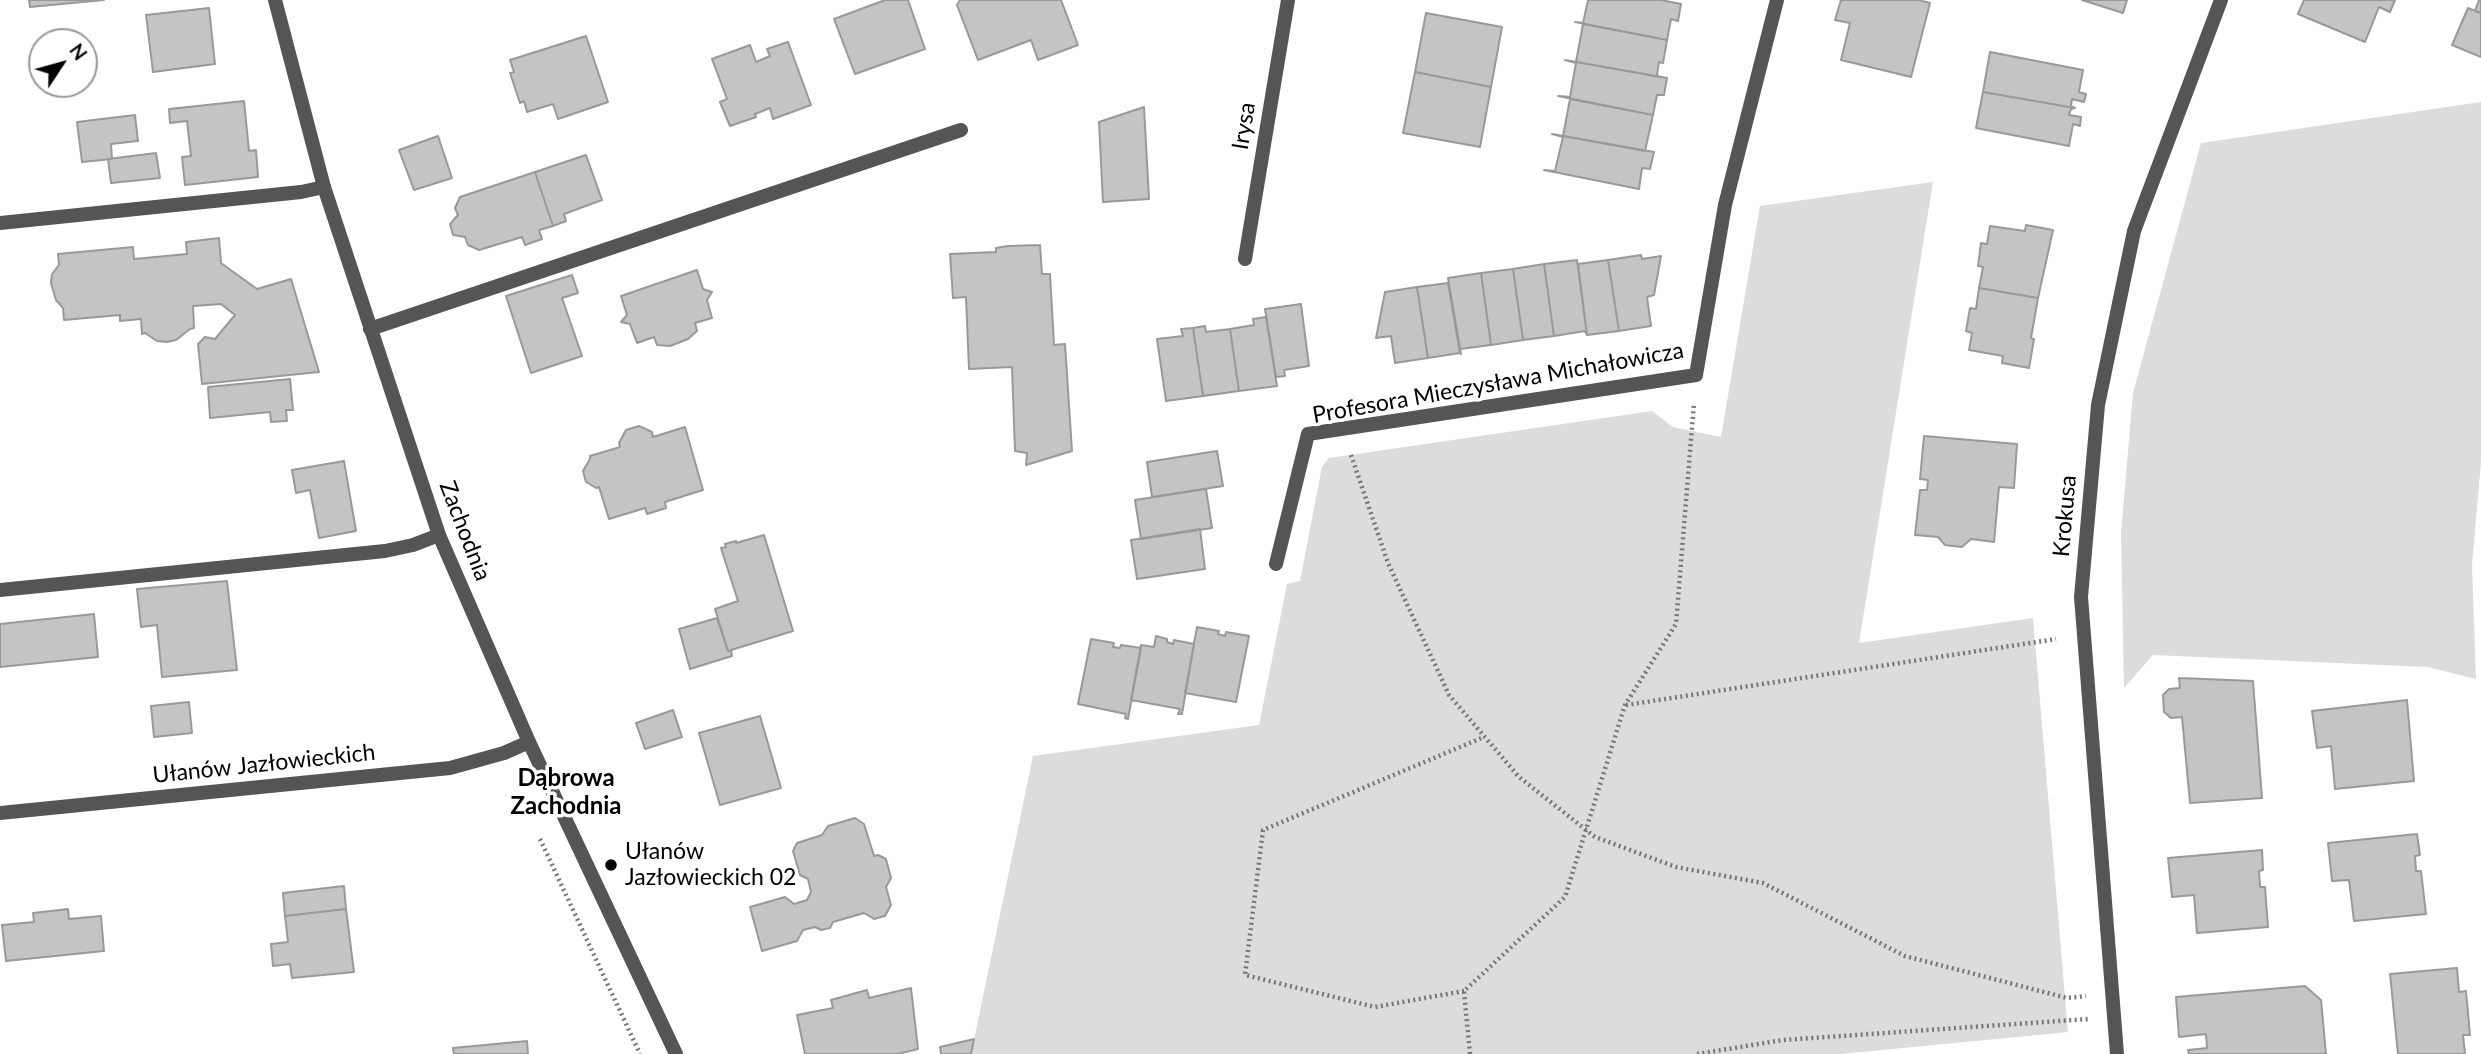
<!DOCTYPE html>
<html>
<head>
<meta charset="utf-8">
<style>
	body { margin:0 }
	#map { position:relative; width:2481px; height:1054px; overflow:hidden; background:#fff; font-family:Lato,sans-serif }
	canvas { display:block }
	.north { position:absolute; left:28px; top:28px; width:70px; height:70px; box-sizing:border-box; background:#fff; border:2px solid #999; border-radius:50%; rotate:54deg; font-size:19px; font-weight:700; line-height:28px; text-align:center; color:#000 }
	.north::after { content:''; display:block; margin:auto; width:24px; height:32px; background:#000; clip-path:polygon(50% 0,100% 100%,50% 72%,0 100%) }
</style>
</head>
<body>
<div id="map">
<canvas width="2481" height="1054"></canvas>
<div class="north">N</div>
</div>
<script>
const c = document.querySelector('canvas').getContext('2d');
c.lineJoin = 'round';
function fill(path, color) { c.fillStyle = color; c.fill(path, 'evenodd'); }
const shape = rows => new Path2D(rows.map(r => 'M' + r).join(''));
function trace(path, color, width, dash) { c.strokeStyle = color; c.lineWidth = width; c.lineCap = dash ? 'butt' : 'round'; c.setLineDash(dash || []); c.stroke(path); }
function label(font, color, halo, rows, align = 'center') {
  c.font = font + ' Lato,sans-serif'; c.lineWidth = 7; c.setLineDash([]); c.textBaseline = 'middle'; c.strokeStyle = halo; c.fillStyle = color; for (const [text, x, y, turn = 0] of rows) {
    c.save(); c.translate(x, y); c.rotate((+turn || 0) * Math.PI / 180); c.textAlign = isNaN(turn) ? turn : align; if (halo) c.strokeText(text, 0, 0); c.fillText(text, 0, 0); c.restore();
  }
}
fill(shape([
	[2481,102,2481,462,2472,565,2476,679,2428,667,2153,655,2124,688,2121,533,2133,393,2201,143],
	[1933,182,1859,643,2033,618,2068,1032,1841,1054,971,1054,1033,756,1259,725,1287,584,1300,581,1322,467,1329,458,1652,411,1673,427,1721,437,1760,206]
]), '#dcdcdc');
const building = shape([
	[29,0,104,0,30,7,29,0],
	[885,0,908,0,925,49,855,74,834,19,885,0],
	[960,0,1061,0,1078,45,1038,60,1031,40,978,60,957,5,960,0],
	[1588,0,1661,0,1681,4,1678,21,1671,19,1667,40,1575,22,1583,23,1588,0],
	[1841,0,1919,0,1930,3,1911,77,1841,60,1850,23,1835,20,1841,0],
	[2082,0,2127,0,2123,13,2082,0],
	[2304,0,2395,0,2390,12,2379,7,2365,42,2298,14,2304,0],
	[2479,0,2481,0,2481,13,2475,11,2479,0],
	[209,8,215,64,153,72,146,15,209,8],
	[2468,8,2481,13,2481,57,2452,45,2468,8],
	[1426,13,1502,27,1491,87,1415,72,1426,13],
	[1583,24,1667,40,1663,63,1659,62,1657,75,1660,77,1576,62,1583,24],
	[586,36,608,102,558,119,553,104,527,112,524,101,520,103,510,73,514,72,510,60,586,36],
	[788,42,811,105,773,119,770,108,755,114,756,117,730,126,720,102,727,99,712,59,750,45,756,62,770,56,767,49,788,42],
	[1990,52,2083,70,2079,92,2086,94,2084,102,2072,99,2071,106,2075,108,1983,92,1990,52],
	[1565,60,1667,78,1664,95,1657,95,1653,115,1558,96,1570,97,1576,63,1565,60],
	[1415,72,1491,87,1480,147,1403,133,1415,72],
	[1983,92,2075,108,2071,109,2069,115,2081,117,2080,126,2073,124,2069,146,1976,128,1983,92],
	[1570,99,1653,115,1645,151,1563,136,1570,99],
	[244,101,249,151,256,150,258,177,185,185,182,157,191,156,187,121,170,123,169,109,244,101],
	[1144,107,1149,199,1103,202,1099,122,1144,107],
	[135,115,138,141,111,144,112,159,82,162,77,122,135,115],
	[1552,134,1654,152,1650,169,1642,168,1639,189,1544,170,1555,171,1563,137,1552,134],
	[438,136,452,178,414,190,399,150,438,136],
	[156,153,160,178,111,183,108,159,156,153],
	[586,155,602,200,564,214,566,221,553,226,535,172,586,155],
	[535,172,553,226,539,230,542,239,525,245,522,237,479,250,468,245,465,237,453,235,450,224,458,215,455,208,460,197,535,172],
	[2026,225,2053,230,2038,298,1979,288,1983,267,1978,266,1981,243,1987,244,1990,226,2025,231,2026,225],
	[219,238,221,263,257,289,291,279,319,372,202,384,198,344,205,337,215,339,235,315,221,304,193,306,194,328,190,329,176,340,167,342,157,341,145,333,142,334,141,319,120,321,120,315,64,320,63,308,56,300,51,283,52,274,59,265,58,254,133,247,134,259,187,254,186,242,219,238],
	[1040,245,1042,274,1050,274,1054,345,1065,344,1072,451,1026,465,1027,453,1015,451,1012,367,969,369,966,297,953,298,950,254,996,252,996,248,1008,246,1040,245],
	[1641,255,1642,259,1661,256,1654,295,1647,297,1651,326,1619,331,1608,260,1641,255],
	[1577,260,1587,335,1585,331,1554,336,1544,264,1577,260],
	[1608,260,1619,331,1587,335,1578,264,1608,260],
	[1544,264,1554,336,1523,340,1513,269,1544,264],
	[1513,269,1523,340,1491,345,1481,273,1513,269],
	[697,270,703,289,712,292,707,300,712,318,695,323,697,331,688,339,670,346,657,345,654,337,637,343,630,324,621,322,627,315,621,296,697,270],
	[1481,273,1491,345,1460,349,1461,354,1448,278,1481,273],
	[572,275,578,293,562,298,582,356,531,373,506,296,572,275],
	[1448,283,1460,353,1428,358,1417,287,1448,283],
	[1417,287,1428,358,1395,363,1391,336,1376,338,1385,292,1417,287],
	[1979,288,2038,298,2031,338,2034,339,2029,368,2002,363,2003,356,1969,350,1972,333,1966,331,1970,308,1976,309,1979,288],
	[1301,304,1309,366,1284,370,1285,376,1276,377,1265,309,1301,304],
	[1266,317,1277,386,1239,391,1230,329,1254,325,1253,319,1266,317],
	[1205,326,1206,332,1230,329,1239,391,1203,396,1193,328,1205,326],
	[1193,328,1203,396,1166,401,1157,339,1183,336,1181,329,1193,328],
	[290,379,293,410,286,410,287,421,271,422,270,412,210,418,208,387,290,379],
	[639,426,652,432,653,437,685,427,703,490,665,502,666,508,647,514,645,508,609,519,599,487,596,488,586,482,583,471,590,459,590,456,620,447,619,443,626,430,639,426],
	[1924,436,2017,444,2014,488,1999,487,1994,542,1971,539,1962,547,1945,545,1938,537,1915,535,1920,490,1927,490,1928,480,1920,479,1924,436],
	[1217,451,1223,486,1152,497,1147,462,1217,451],
	[344,461,356,531,319,538,310,490,296,493,292,470,344,461],
	[1206,489,1212,528,1141,539,1135,500,1206,489],
	[1200,529,1205,569,1137,579,1131,540,1200,529],
	[764,535,793,631,728,651,715,609,738,601,721,548,726,547,725,544,736,541,736,543,764,535],
	[227,581,237,670,162,677,157,625,141,627,137,589,227,581],
	[94,614,98,657,0,667,0,624,94,614],
	[717,618,728,651,731,650,732,656,690,669,679,629,717,618],
	[1197,627,1219,631,1218,634,1225,636,1226,632,1249,636,1236,702,1185,693,1197,627],
	[1156,636,1167,639,1167,642,1173,644,1174,640,1194,644,1182,714,1178,714,1180,709,1131,700,1141,645,1154,647,1156,636],
	[1091,639,1114,643,1113,647,1120,648,1121,645,1141,648,1128,719,1125,718,1126,714,1078,704,1091,639],
	[2179,678,2253,681,2262,798,2190,803,2182,717,2171,718,2164,712,2163,695,2169,689,2180,688,2179,678],
	[2407,700,2414,781,2335,789,2331,746,2317,748,2312,711,2407,700],
	[189,702,192,733,154,737,151,706,189,702],
	[673,710,682,737,645,749,636,723,673,710],
	[760,716,781,788,720,805,699,733,760,716],
	[855,818,864,824,874,856,878,855,886,859,891,878,886,887,891,905,885,916,874,919,864,913,833,922,830,928,821,930,815,927,803,930,797,941,762,951,750,907,785,897,794,904,807,900,811,892,808,879,800,875,793,851,797,843,822,835,828,826,855,818],
	[2417,834,2420,855,2415,856,2416,871,2421,871,2426,914,2354,921,2349,880,2332,881,2328,843,2417,834],
	[2262,850,2263,870,2259,871,2260,887,2265,887,2268,927,2197,933,2194,895,2172,897,2168,858,2262,850],
	[344,886,346,909,285,916,283,893,344,886],
	[68,909,69,919,101,916,104,951,6,961,2,925,34,922,33,913,68,909],
	[346,909,354,972,292,978,290,964,273,966,271,944,288,942,285,916,346,909],
	[2457,968,2459,992,2466,991,2470,1035,2463,1035,2465,1054,2398,1054,2390,974,2457,968],
	[2305,986,2321,1000,2326,1054,2189,1054,2188,1050,2207,1048,2206,1034,2179,1037,2176,997,2305,986],
	[911,988,918,1049,898,1054,805,1054,797,1015,833,1008,831,1000,867,990,869,998,911,988],
	[974,1039,971,1054,941,1054,940,1047,974,1039],
	[527,1041,528,1054,454,1054,453,1048,527,1041]
]);
fill(building, '#c4c4c4');
trace(building, '#999', 2);
trace(shape([
	[1351,455,1388,563,1449,695,1519,777,1595,837,1676,867,1763,883,1905,956,2067,998,2086,996],
	[1626,705,2056,639],
	[540,839,640,1054],
	[1464,991,1375,1007,1245,975,1263,830,1484,737],
	[1470,1054,1464,991,1565,897,1625,705,1676,624,1694,403],
	[1697,1054,1783,1040,2088,1019]
]), '#777', 4.5, [2, 3.5]);
trace(shape([
	[0,223,301,192,324,187],
	[370,329,961,130],
	[0,590,385,551,413,545,439,535]
]), '#555', 14);
trace(shape([
	[275,0,324,187,439,535,529,742,676,1054],
	[1245,259,1288,0],
	[1276,564,1308,434,1696,375,1725,205,1777,0],
	[0,813,450,768,504,753,529,742],
	[2117,1054,2081,597,2098,405,2134,231,2221,0]
]), '#555', 14);
for (const [x, y, r, color] of [
	[611,865,7,"#000"]
]) { const dot = new Path2D(); dot.arc(x, y, r, 0, 2 * Math.PI); c.fillStyle = color; c.fill(dot); trace(dot, '#fff', 2.5); }
label('23px', '#000', '#fff', [
	["Irysa",1244,126,-81],
	["Profesora Mieczysława Michałowicza",1498,383,-10],
	["Krokusa",2065,516,-85],
	["Zachodnia",465,531,69],
	["Ułanów Jazłowieckich",264,764,-6]
]);
label('23px', '#000', '#fff', [
	["Ułanów",625,852],
	["Jazłowieckich 02",625,878]
], 'left');
label('bold 24px', '#000', '#fff', [
	["Dąbrowa",566,778],
	["Zachodnia",566,806]
]);
</script>
</body>
</html>
